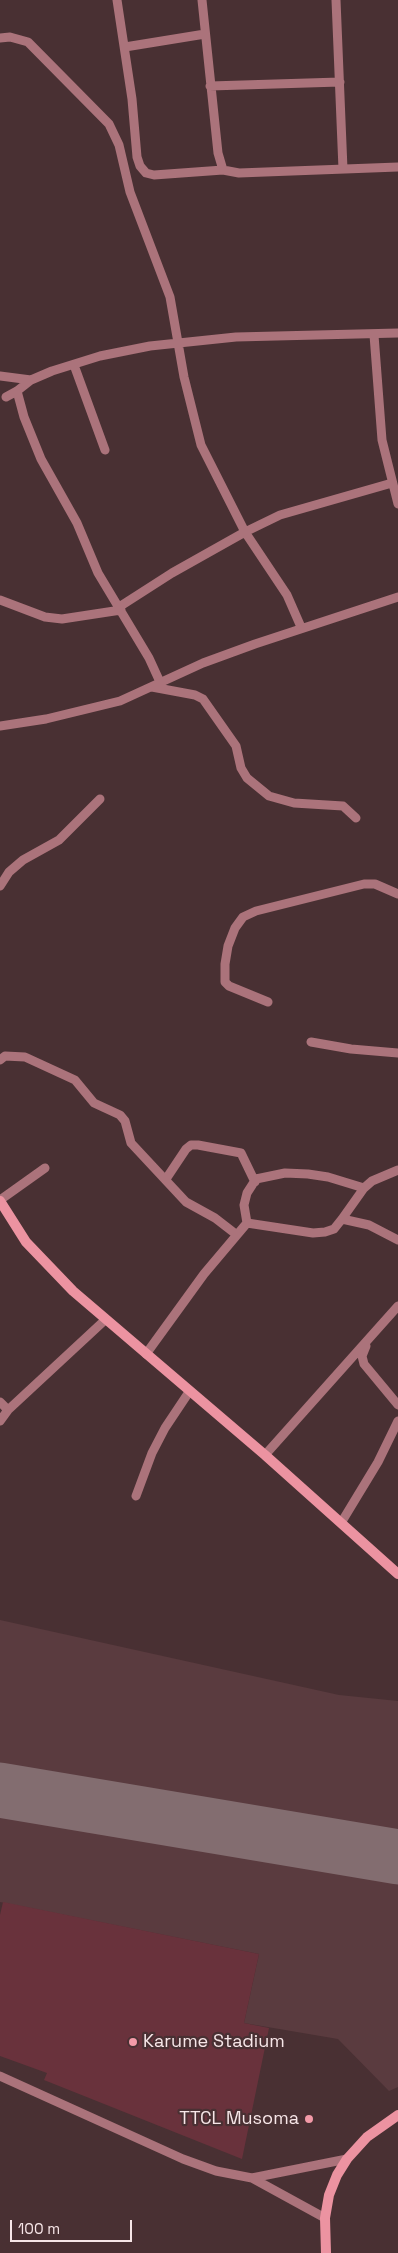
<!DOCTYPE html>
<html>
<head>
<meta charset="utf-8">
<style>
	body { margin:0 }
	#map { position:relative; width:398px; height:2253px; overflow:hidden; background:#493033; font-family:"Space Grotesk",sans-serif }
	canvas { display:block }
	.scale { position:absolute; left:10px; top:2220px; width:122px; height:22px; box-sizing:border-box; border:2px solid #f7e6e8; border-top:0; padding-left:6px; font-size:15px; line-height:18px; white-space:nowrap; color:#f7e6e8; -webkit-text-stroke:4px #493033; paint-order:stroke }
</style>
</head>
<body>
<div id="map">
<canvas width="398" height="2253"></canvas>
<div class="scale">100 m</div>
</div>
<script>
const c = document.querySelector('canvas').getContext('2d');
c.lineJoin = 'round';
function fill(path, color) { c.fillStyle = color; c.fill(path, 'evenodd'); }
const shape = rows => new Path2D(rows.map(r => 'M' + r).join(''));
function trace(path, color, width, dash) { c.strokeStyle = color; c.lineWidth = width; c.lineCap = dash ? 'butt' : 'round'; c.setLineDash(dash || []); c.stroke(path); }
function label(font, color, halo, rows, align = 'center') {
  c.font = font + ' "Space Grotesk",sans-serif'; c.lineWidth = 4.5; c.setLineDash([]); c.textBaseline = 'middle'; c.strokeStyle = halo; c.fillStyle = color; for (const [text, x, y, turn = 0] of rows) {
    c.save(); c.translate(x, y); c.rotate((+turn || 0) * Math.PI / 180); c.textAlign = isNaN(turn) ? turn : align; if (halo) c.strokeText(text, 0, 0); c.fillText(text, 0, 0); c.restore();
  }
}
fill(shape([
	[0,1620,339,1695,398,1701,398,2087,389,2091,338,2039,244,2023,259,1954,0,1902]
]), '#5a3b3f');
fill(shape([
	[3,1902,259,1954,244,2023,269,2028,242,2159,44,2080,47,2073,0,2056,0,1915]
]), '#69323c');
trace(shape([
	[390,1856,398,1867]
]), '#836d70', 22);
trace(shape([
	[0,1790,398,1857]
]), '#836d70', 55);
trace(shape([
	[117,0,132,99,137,157,140,166,146,173,154,175,223,170],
	[202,0,218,153,223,170,239,173,398,167],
	[336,0,343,169],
	[0,38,10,37,28,42,109,124,119,145,130,192,170,297,184,377,201,445,245,532,287,595,301,627],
	[125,47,205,34],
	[210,86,340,82],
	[374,335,382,440,398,504],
	[74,365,105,450],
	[0,376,31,380],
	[17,391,24,417,41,459,77,523,98,573,149,658,160,682],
	[6,397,17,391,31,380,52,371,100,356,150,346,236,337,398,333],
	[0,600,45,617,62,619,121,610],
	[119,607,172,573,245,532,280,515,392,483],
	[152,687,195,695,203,699,236,746,241,768,247,778,269,796,294,803,343,806,356,818],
	[0,726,46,719,120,701,203,663,255,644,398,597],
	[0,886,9,872,23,860,59,840,100,799],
	[268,1002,229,986,225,982,225,964,228,946,235,928,243,917,256,911,364,884,375,884,398,894],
	[311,1042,351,1049,398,1053],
	[0,1060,5,1056,25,1057,75,1080,94,1103,120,1115,125,1121,131,1143,186,1202,215,1218,237,1235],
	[166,1179,186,1149,191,1145,198,1145,241,1153,255,1182],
	[0,1200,45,1168],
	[342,1219,369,1225,398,1240],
	[247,1223,313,1233,325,1232,334,1229,342,1219,364,1188,372,1181,398,1170],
	[366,1346,362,1356,364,1364,398,1405],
	[146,1354,204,1274,247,1223,244,1205,247,1193,256,1179,285,1173,308,1174,328,1177,364,1188],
	[0,1402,8,1410],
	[0,1421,8,1410,105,1320],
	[265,1455,398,1306],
	[136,1496,152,1453,165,1428,189,1392],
	[341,1523,378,1462,398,1421],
	[0,2076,183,2159,216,2171,252,2178,325,2218],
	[252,2178,347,2159]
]), '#ab737b', 9);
trace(shape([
	[0,1201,26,1242,73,1291,265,1455,398,1574],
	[326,2253,325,2218,329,2195,337,2175,347,2159,367,2137,398,2115]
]), '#ec93a1', 10);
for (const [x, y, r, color] of [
	[133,2042,5,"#f39aa8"],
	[309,2119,5,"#f39aa8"]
]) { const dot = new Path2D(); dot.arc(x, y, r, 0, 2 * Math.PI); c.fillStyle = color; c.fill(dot); trace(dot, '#493033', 2); }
label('18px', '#f7e6e8', '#493033', [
	["Karume Stadium",143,2042],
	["TTCL Musoma",299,2119,"right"]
], 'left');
</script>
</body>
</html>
